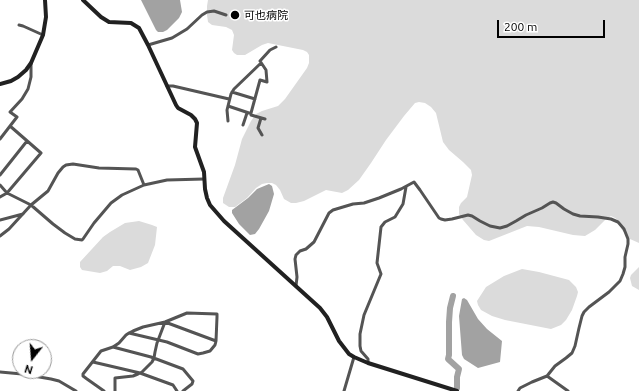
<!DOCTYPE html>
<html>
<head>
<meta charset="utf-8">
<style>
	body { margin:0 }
	#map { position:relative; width:639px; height:391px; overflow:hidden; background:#fff; font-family:Ubuntu,sans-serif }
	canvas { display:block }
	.north { position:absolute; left:12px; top:339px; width:40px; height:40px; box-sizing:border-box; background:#fff; border:1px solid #999; border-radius:50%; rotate:197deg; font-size:11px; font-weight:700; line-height:16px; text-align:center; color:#000 }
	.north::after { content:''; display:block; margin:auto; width:14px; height:18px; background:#000; clip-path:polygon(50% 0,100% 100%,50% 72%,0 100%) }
	.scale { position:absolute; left:497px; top:20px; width:108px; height:18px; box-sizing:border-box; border:2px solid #000; border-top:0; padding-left:5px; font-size:12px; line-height:14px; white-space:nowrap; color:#000; -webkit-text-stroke:3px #fff; paint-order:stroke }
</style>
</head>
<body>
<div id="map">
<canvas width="639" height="391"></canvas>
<div class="north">N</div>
<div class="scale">200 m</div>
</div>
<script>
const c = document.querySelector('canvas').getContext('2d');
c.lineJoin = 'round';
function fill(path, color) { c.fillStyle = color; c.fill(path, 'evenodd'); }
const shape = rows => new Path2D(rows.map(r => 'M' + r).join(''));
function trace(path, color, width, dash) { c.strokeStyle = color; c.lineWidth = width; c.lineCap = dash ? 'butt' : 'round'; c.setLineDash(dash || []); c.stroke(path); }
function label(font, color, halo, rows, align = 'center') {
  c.font = font + ' Ubuntu,"Noto Sans JP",sans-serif'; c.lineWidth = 3; c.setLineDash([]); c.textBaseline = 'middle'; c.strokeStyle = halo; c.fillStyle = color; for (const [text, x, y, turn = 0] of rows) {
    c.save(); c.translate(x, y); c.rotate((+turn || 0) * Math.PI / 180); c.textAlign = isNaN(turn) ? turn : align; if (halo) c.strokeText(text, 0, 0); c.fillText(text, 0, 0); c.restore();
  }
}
fill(shape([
	[208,0,639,0,639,243,630,239,622,230,619,221,615,218,611,216,606,219,595,230,585,236,573,235,539,227,527,226,489,241,484,240,476,235,463,220,459,214,459,207,461,203,467,197,472,175,471,170,463,162,449,150,443,142,436,113,431,107,425,103,419,102,415,103,404,116,386,140,371,163,359,180,348,190,342,193,326,190,304,201,296,203,291,203,284,199,280,190,276,185,272,183,267,183,262,184,256,188,247,198,235,207,229,207,223,203,223,198,235,165,242,139,251,121,256,114,262,111,278,106,285,99,307,68,309,63,309,55,307,52,303,50,268,43,262,45,245,55,237,55,234,53,232,50,234,35,232,30,226,27,212,25,208,22,207,15,207,6],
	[139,221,152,225,157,227,155,245,148,263,141,267,130,270,120,266,113,266,107,271,100,273,82,270,80,267,80,262,103,237,110,232,125,223],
	[639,267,639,290,632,286,630,278,631,275],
	[522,269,539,272,569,280,576,287,578,292,577,296,572,310,566,320,561,325,551,329,505,320,492,316,481,310,478,305,477,301,486,287,504,276]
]), '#dbdbdb');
fill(shape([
	[141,0,180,0,182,12,179,18,167,30,163,32,158,32,156,30],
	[269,184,272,186,274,194,269,211,259,229,255,234,250,235,239,224,232,213,232,210,248,198,257,189],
	[464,298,467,300,478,319,487,329,502,341,500,362,478,368,464,359,462,355,459,316,462,299]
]), '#a2a2a2');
trace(shape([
	[453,296,450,308,449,322,449,355,448,359,459,369,457,377,457,388]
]), '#a2a2a2', 6);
trace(shape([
	[19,25,23,26,43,35],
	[148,45,172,38,187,29,202,15,207,12,214,11,226,15],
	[167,86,173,86,229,99],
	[232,92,255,99],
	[228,106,249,113,251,113,260,80,267,82,266,70,260,61,270,50,276,47],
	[251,113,251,115,265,119],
	[261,118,258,128,262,135],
	[228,121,227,110,231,94,234,89,261,63],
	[243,125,247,113],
	[0,139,17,117,10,112,22,99,28,89,31,77,31,63],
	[0,175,27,141],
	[0,185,7,193,31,205,53,224,65,233,75,239,82,240,83,239,94,223,111,203,122,195,144,185,167,180,204,179],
	[0,197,7,193,41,153,10,126],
	[0,220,23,214],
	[0,236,9,229,31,205,48,191,58,173,63,167,66,165,73,164,99,168,136,169,138,170,144,185],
	[296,286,297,277,295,259,296,255,300,251,306,249,314,242,329,213,333,210,353,204,364,203,379,198,401,189,414,182,420,190,439,218,441,219,445,220,452,219,468,215,472,216,480,221,490,226,500,228,507,226,516,221,526,215,542,208,550,203,553,202,556,203,564,209,573,214,580,216,598,217,611,219,618,222,624,229,628,239,628,244,625,257,625,267,623,274,620,281,609,292,589,307,584,312,582,316,579,328,575,346,572,353,566,358,555,366,547,376,532,382,520,388,518,391],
	[165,322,216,341],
	[113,347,151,357,183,369,193,381,192,384,183,391],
	[93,362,140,373,173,385,177,391],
	[368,363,368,359,361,351,360,346,360,334,364,315,381,274,377,263,381,227,385,222,395,217,403,204,406,187],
	[0,372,22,374,51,379,59,381,76,391],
	[547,376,568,391],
	[104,391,87,379,83,376,83,374,101,351,113,347,119,343,126,335,129,333,133,331,143,327,165,322,187,313,217,314,217,317,216,341,215,345,210,351,203,353,198,354,167,342,129,333],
	[115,391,115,378,133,376,138,374,142,372,152,362,154,358,155,352,157,343,165,322],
	[344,391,354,357]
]), '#545454', 3);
trace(shape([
	[83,0,101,17,109,22,131,23,139,28,148,45,176,105,178,108,191,115,195,119,197,123,195,147,204,172,205,189,207,198,210,205,224,221,320,308,327,317,339,341,349,354,354,357,368,363,457,391],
	[0,84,11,81,18,77,26,70,31,63,43,35,46,17,45,0]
]), '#212121', 4);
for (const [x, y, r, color] of [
	[235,15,5,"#000"]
]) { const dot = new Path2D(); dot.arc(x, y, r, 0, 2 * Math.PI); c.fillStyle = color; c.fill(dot); trace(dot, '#fff', 1.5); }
label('11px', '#000', '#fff', [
	["可也病院",244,15]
], 'left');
</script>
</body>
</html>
